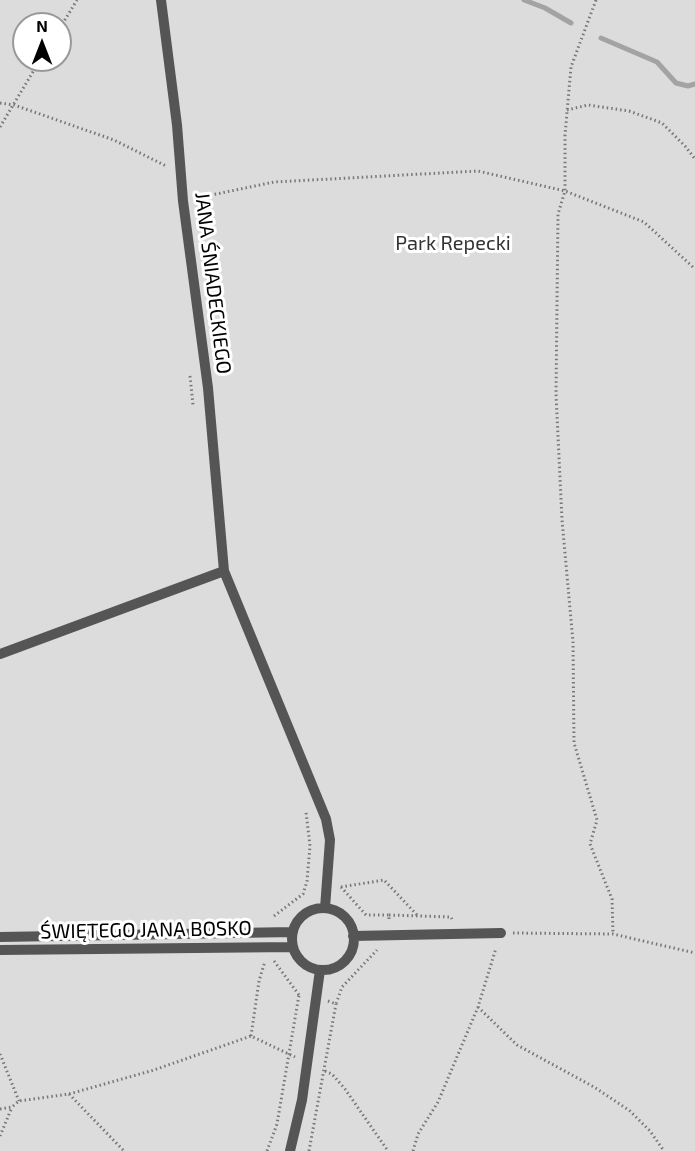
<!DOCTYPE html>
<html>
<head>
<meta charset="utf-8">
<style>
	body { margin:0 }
	#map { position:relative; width:695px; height:1151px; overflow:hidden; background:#fff; font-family:"Exo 2",sans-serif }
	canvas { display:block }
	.north { position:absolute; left:12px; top:12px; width:60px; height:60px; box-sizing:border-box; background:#fff; border:2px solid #999; border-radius:50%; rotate:0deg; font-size:16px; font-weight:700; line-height:24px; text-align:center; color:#000 }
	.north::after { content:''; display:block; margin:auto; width:21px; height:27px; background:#000; clip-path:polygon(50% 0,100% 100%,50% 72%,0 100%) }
</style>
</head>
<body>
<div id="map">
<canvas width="695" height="1151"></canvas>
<div class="north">N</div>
</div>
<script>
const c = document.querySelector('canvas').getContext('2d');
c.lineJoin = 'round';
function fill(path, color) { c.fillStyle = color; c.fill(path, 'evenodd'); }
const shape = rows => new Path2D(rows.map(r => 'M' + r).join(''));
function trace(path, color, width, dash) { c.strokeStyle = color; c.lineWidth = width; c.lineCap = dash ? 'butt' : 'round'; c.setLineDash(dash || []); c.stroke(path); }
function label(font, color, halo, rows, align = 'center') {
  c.font = font + ' "Exo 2",sans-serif'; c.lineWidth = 6; c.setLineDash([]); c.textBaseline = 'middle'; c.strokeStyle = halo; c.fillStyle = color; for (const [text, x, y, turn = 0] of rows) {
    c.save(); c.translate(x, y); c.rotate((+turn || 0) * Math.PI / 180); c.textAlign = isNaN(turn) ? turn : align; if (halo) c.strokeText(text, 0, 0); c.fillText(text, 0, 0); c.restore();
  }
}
fill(shape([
	[0,0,695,0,695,1151,0,1151],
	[24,24,60,24,60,60,24,60]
]), '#dcdcdc');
trace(shape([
	[524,0,545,8,571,23],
	[601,38,657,62,676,83,688,86,695,84]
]), '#a3a3a3', 5);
trace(shape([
	[596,0,571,67,565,135,565,191,558,214,556,394,562,520,573,642,574,743,597,820,590,844,612,899,613,934],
	[60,28,77,0],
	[0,103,14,105,114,140,166,166],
	[567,110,588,105,629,111,662,123,685,146,695,159],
	[0,127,40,60],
	[197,198,274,182,478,171,565,191,644,222,695,269],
	[190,376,193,405],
	[341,887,366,915,389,915,389,922],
	[341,887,384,880,418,916],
	[389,915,451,917,452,919],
	[274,916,303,894,307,881,310,846,306,812],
	[513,933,613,934,695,953],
	[274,961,299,995,301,995],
	[328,1001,336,1004,342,987,377,950],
	[478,1007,517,1045,594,1087,630,1111,650,1131,664,1151],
	[251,1036,259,981,265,961],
	[0,1054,19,1101],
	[325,1071,332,1074,345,1089,388,1151],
	[69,1094,124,1151],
	[0,1109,12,1107,19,1101,69,1094,154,1070,251,1036,295,1057],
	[0,1136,12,1107],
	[267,1151,277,1124,299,995],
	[309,1151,336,1004],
	[413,1151,418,1134,438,1102,478,1007,496,948]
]), '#777', 3, [1.5, 3]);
trace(shape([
	[161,0,177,125,183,201,208,388,224,571,326,819,330,840,325,908],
	[0,654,224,571],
	'292 939a31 31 0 1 1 62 0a31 31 0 1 1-62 0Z',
	[353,936,501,933],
	[0,937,293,932],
	[0,950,293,947],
	[290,1151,302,1100,320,970]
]), '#555', 10);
label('20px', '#333', '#fff', [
	["Park Repecki",453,243]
]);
label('20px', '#000', '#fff', [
	["JANA ŚNIADECKIEGO",213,283,83],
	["ŚWIĘTEGO JANA BOSKO",146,930,-1]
]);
</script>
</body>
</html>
